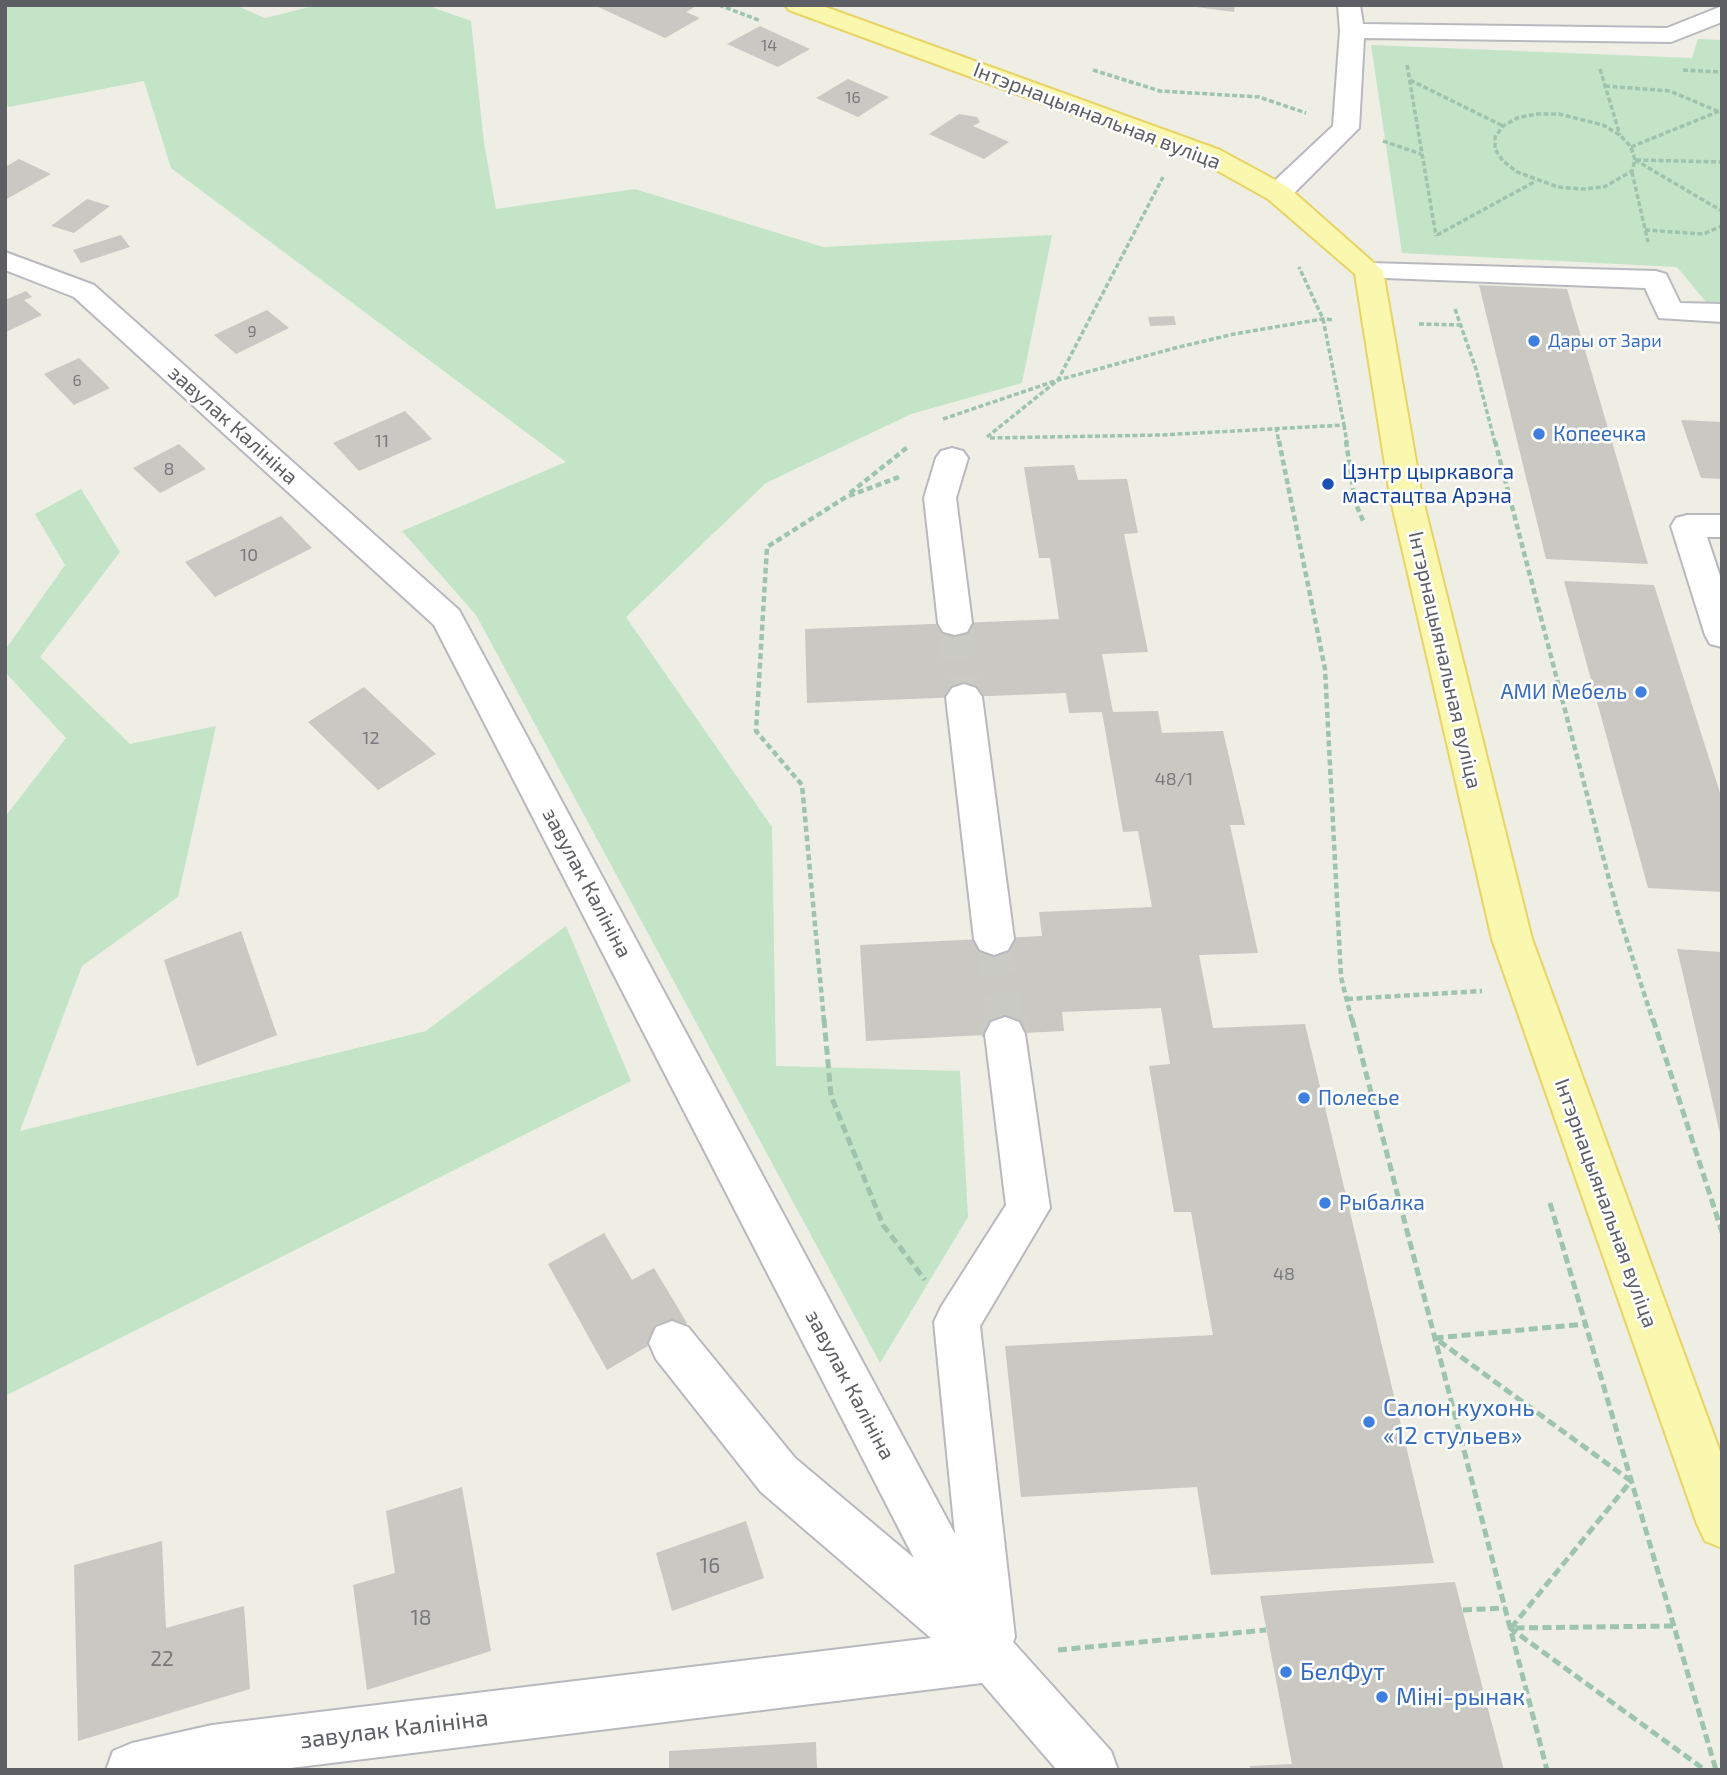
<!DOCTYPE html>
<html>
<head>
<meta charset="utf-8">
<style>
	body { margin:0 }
	#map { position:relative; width:1727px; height:1775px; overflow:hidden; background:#eeeee5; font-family:"Exo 2",sans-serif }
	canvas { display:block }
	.frame { position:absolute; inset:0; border:7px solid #5d5f65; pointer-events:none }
</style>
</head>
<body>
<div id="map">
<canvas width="1727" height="1775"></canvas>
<div class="frame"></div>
</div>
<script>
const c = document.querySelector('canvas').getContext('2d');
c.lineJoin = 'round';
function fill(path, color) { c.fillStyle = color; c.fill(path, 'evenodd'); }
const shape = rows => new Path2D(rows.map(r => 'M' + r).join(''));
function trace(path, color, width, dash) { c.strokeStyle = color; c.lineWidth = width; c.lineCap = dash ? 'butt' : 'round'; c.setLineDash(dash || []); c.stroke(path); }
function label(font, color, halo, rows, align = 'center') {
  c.font = font + ' "Exo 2",sans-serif'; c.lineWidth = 5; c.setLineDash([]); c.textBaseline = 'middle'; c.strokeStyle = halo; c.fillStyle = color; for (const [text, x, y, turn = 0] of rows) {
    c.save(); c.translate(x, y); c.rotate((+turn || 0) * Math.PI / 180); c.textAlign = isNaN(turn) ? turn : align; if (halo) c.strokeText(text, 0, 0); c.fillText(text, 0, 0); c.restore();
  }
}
fill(shape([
	[5,5,235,5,265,18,317,5,426,5,471,21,484,143,496,209,635,189,823,247,1052,235,1022,383,911,414,766,483,626,617,772,827,776,1066,960,1071,968,1217,880,1363,476,615,402,531,566,462,171,168,144,81,9,107,5,101],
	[1698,39,1722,40,1722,303,1707,303,1677,267,1402,253,1371,45,1692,58],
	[81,489,120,552,40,657,130,744,216,726,178,897,82,966,20,1131,426,1031,566,926,631,1081,5,1396,5,817,66,738,5,672,5,650,65,565,35,514]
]), '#c4e4c8');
fill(shape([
	[594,5,698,5,686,12,700,18,665,38],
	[1181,5,1235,5,1234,12],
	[760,26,810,49,778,67,727,44],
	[848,79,889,97,858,117,816,98],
	[959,114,977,117,980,122,973,126,1009,142,984,159,929,134],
	[19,159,51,174,5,200,5,167],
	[87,199,110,206,74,233,51,226],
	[121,235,130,247,81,263,73,250],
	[1479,285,1567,289,1648,564,1546,559],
	[26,291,32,297,24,300,42,315,6,332,5,300],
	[267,310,289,328,236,354,214,335],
	[1174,316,1176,325,1150,326,1148,317],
	[79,358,110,388,74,405,44,374],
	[405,411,432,439,359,471,333,443],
	[1681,420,1722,422,1722,479,1701,478],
	[179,444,206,469,160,493,133,468],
	[1074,465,1078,480,1127,479,1138,533,1124,534,1148,652,1102,654,1113,712,1158,711,1162,733,1223,731,1245,825,1230,825,1258,953,1199,955,1213,1028,1305,1024,1434,1563,1211,1575,1197,1487,1021,1497,1005,1346,1213,1335,1191,1212,1174,1212,1149,1066,1170,1064,1161,1008,1062,1012,1064,1031,866,1041,860,945,1042,936,1039,912,1152,907,1138,831,1123,832,1102,712,1069,713,1066,693,807,703,805,629,1059,619,1050,558,1039,558,1024,467],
	[281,516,312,548,215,597,185,562],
	[1564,581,1654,585,1722,799,1722,892,1648,888],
	[364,687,436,754,378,790,308,722],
	[241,931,277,1035,197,1066,164,960],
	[1677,949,1722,952,1722,1138,1721,1138],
	[604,1233,632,1280,654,1268,687,1323,607,1370,548,1264],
	[462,1487,491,1651,367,1690,353,1585,395,1573,386,1511],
	[746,1521,764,1578,672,1611,656,1553],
	[162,1541,166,1628,244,1606,250,1689,78,1741,74,1565],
	[1455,1582,1504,1770,1250,1770,1250,1766,1292,1764,1260,1596],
	[816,1742,817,1770,669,1770,669,1751]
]), '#cac8c2');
trace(shape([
	[955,623,964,697],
	[994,939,1003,1021]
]), '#cacac5', 36, [36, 18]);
trace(shape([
	[1003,1019,1005,1034]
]), '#cacac5', 46, [46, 24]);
const minor = shape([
	[1338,5,1360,5,1363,24,1667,28,1722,6,1722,22,1671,42,1364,38,1359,128,1288,199,1278,201,1268,199,1264,193,1268,187,1333,126,1340,31,1338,5],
	[5,252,94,285,459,610,955,1534,934,1322,941,1307,1006,1205,985,1034,991,1022,1005,1017,1019,1022,1025,1034,1050,1208,980,1326,1015,1637,1013,1642,1111,1751,1118,1770,1057,1770,982,1683,274,1770,106,1770,113,1751,132,1743,212,1725,931,1638,761,1492,656,1359,649,1343,656,1327,672,1321,688,1327,795,1458,914,1558,434,625,74,297,5,270,5,252],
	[1369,263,1656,271,1666,274,1680,303,1722,304,1722,322,1659,318,1645,288,1359,277,1355,271,1359,265,1369,263],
	[952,448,963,451,968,458,956,498,972,623,967,632,955,635,943,632,938,623,924,498,936,458,941,451,952,448],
	[1687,515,1722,515,1722,537,1707,537,1722,582,1722,647,1710,644,1705,635,1671,526,1676,518,1687,515],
	[964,684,976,688,982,697,1014,939,1008,950,994,955,980,950,974,939,946,697,952,688,964,684]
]);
const major = shape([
	[785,5,820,5,1220,150,1288,187,1383,271,1422,496,1532,939,1722,1457,1722,1548,1705,1541,1697,1524,1492,939,1390,496,1355,274,1268,199,1202,162,789,10,785,5]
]);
trace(minor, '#b8b9be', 4);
trace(major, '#e8d465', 4);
trace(shape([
	[719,5,761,21],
	[1407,65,1436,236],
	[1600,69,1620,135],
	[1093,70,1160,91,1259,97,1306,113],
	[1683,70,1722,72],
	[1410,80,1503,126],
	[1605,86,1670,91,1722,113],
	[1536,114,1559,114,1603,125,1620,135,1631,147,1635,160,1632,171,1604,187,1582,189,1558,187,1517,172,1503,161,1495,149,1495,137,1503,126,1517,118,1536,114],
	[1383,141,1421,154],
	[1631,147,1722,110],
	[1635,160,1722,211],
	[1636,160,1722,162],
	[1632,172,1648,242],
	[1645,230,1703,234,1722,226],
	[1437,235,1536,181],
	[1455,309,1476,369,1495,443],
	[1419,324,1460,325],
	[943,419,1058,380,1175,348,1234,334,1323,319,1334,320],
	[1344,425,1347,443],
	[1276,427,1279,443],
	[987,437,1058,380,1163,177],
	[990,438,1161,435,1344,425,1323,319,1299,267]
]), '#9ec4ad', 3.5, [5, 2.5]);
trace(shape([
	[1279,441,1325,669,1341,977,1352,1021],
	[1346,441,1355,502,1364,523],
	[1495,441,1617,910,1653,1021],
	[850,493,909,446],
	[1347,999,1482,991],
	[824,1021,802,785,756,731,767,547,846,497,899,477]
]), '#9ec4ad', 4.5, [6, 3.5]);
trace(shape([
	[824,1019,831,1096,883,1225,925,1280],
	[1352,1019,1547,1770],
	[1653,1019,1722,1232],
	[1550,1203,1716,1770],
	[1463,1610,1505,1608],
	[1673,1626,1510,1628,1705,1770],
	[1511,1628,1631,1481,1435,1338,1585,1324],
	[1058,1650,1266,1630]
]), '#9ec4ad', 5, [9, 4.5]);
fill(minor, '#fff');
fill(major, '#faf7af');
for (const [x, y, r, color] of [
	[1534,341,7,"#3f7fe0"],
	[1539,434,7,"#3f7fe0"],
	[1328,484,7,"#1a4fb4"],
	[1641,692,7,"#3f7fe0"],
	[1304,1098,7,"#3f7fe0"],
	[1325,1203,7,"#3f7fe0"],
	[1369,1422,7,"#3f7fe0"],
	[1286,1672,7,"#3f7fe0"],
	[1382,1697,7,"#3f7fe0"]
]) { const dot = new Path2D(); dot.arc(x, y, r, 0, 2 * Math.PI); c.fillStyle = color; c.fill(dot); trace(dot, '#fff', 2.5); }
label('16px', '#78797c', null, [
	["14",769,46],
	["16",853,98],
	["9",252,332],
	["6",77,381]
]);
label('18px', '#366cbe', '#fff', [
	["Дары от Зари",1548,341]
], 'left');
label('18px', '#78797c', null, [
	["11",382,441],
	["8",169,469],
	["10",249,555],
	["12",371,738],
	["48/1",1174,779],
	["48",1284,1274]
]);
label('21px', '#5d5f65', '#fff', [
	["Інтэрнацыянальная вуліца",1097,116,21],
	["завулак Калініна",233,425,42],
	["Інтэрнацыянальная вуліца",1445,660,77],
	["завулак Калініна",587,883,62],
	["Інтэрнацыянальная вуліца",1606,1203,70],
	["завулак Калініна",850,1385,62]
]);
label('21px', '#366cbe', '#fff', [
	["Копеечка",1553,434],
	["АМИ Мебель",1627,692,"right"],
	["Полесье",1318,1098],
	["Рыбалка",1339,1203]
], 'left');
label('21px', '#164399', '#fff', [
	["Цэнтр цыркавога",1342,472],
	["мастацтва Арэна",1342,496]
], 'left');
label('21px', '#78797c', null, [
	["16",710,1566],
	["18",421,1618],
	["22",162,1659]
]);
label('24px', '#366cbe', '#fff', [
	["Салон кухонь",1383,1408],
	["«12 стульев»",1383,1436],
	["БелФут",1300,1672],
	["Міні-рынак",1396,1697]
], 'left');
label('24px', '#5d5f65', '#fff', [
	["завулак Калініна",394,1729,-7]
]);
</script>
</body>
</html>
